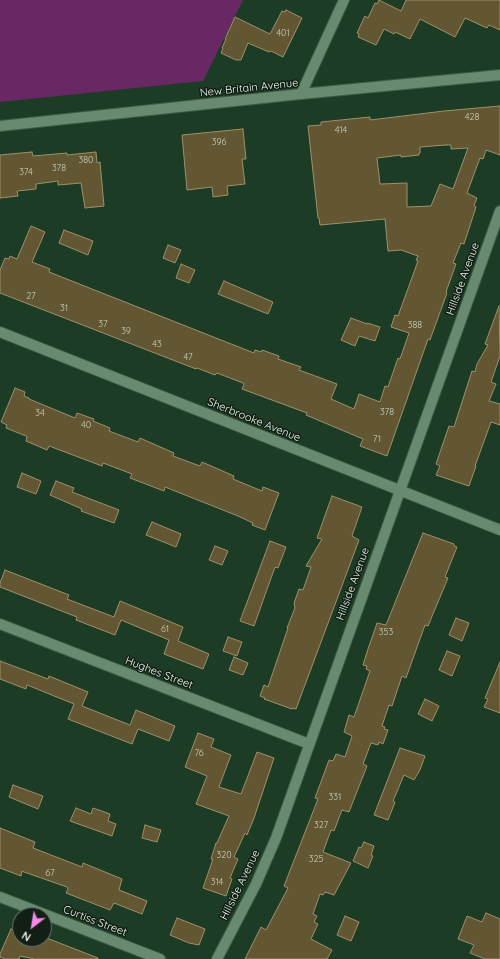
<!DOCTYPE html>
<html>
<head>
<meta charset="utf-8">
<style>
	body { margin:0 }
	#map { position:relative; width:500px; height:959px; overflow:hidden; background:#1d3c25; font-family:Quicksand,sans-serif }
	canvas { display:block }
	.north { position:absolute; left:12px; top:907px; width:40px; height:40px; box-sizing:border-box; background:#121f15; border:1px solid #67766a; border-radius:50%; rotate:211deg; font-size:11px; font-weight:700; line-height:16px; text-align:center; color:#e7f9ea }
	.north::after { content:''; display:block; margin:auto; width:14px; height:18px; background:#f788ec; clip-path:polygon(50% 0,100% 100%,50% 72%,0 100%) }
</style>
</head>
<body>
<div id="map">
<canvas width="500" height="959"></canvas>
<div class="north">N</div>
</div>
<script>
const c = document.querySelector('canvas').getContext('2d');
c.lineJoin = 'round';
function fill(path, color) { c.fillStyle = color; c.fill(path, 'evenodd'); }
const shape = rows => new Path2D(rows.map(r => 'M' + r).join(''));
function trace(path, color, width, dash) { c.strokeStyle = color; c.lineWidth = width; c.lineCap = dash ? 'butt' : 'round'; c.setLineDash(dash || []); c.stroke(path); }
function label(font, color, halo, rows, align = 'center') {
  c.font = font + ' Quicksand,sans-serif'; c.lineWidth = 3; c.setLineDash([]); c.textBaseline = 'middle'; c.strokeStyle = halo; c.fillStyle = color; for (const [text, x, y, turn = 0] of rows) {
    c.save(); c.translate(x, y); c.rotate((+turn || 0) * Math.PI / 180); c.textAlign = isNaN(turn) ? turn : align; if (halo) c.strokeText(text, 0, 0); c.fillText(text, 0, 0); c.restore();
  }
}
fill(shape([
	[0,0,243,0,203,81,0,102]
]), '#682863');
const building = shape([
	[379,0,401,11,406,0,500,0,500,30,489,25,487,28,465,18,455,37,420,19,410,39,395,32,394,34,384,29,376,45,358,37,359,34,357,33,365,16,368,18,375,3,377,4,379,0],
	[286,10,302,18,283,57,271,51,269,52,248,43,241,60,236,60,221,53,223,48,222,48,226,39,225,39,235,17,270,34,282,11,285,12,286,10],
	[500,106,500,155,486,150,483,159,480,158,467,193,477,198,474,206,476,207,464,244,461,243,453,263,456,264,446,292,447,293,430,340,428,339,387,456,360,446,363,439,306,415,307,413,242,389,244,384,243,383,217,373,215,375,197,368,196,369,0,293,0,270,5,258,9,259,10,256,17,259,31,226,45,232,32,262,50,269,49,272,254,353,255,350,261,352,262,350,279,356,278,359,301,367,299,370,337,384,331,399,354,409,359,394,380,402,385,386,388,387,398,358,400,359,409,333,391,327,395,315,398,316,418,261,416,260,418,256,401,250,388,251,385,219,320,225,319,218,318,218,308,126,321,125,321,122,370,117,370,120,444,111,500,106],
	[446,145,451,145,451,149,468,148,453,189,440,184,431,206,407,207,407,183,380,184,377,158,401,155,401,157,419,155,419,153,420,153,420,147,446,145],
	[243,129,246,159,242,159,245,184,227,186,228,195,213,197,212,187,187,190,182,135,243,129],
	[32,152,33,156,67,153,67,155,96,152,97,163,100,162,104,206,85,208,81,183,58,185,58,181,36,184,36,189,17,191,18,196,0,198,0,155,32,152],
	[64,230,93,241,88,255,59,243,64,230],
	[168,245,181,250,175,263,163,258,168,245],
	[181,264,195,270,189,283,176,278,181,264],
	[224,281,273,302,268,314,218,294,224,281],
	[499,306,500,356,491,382,496,384,489,401,500,404,500,425,491,422,475,466,476,466,469,486,436,475,440,466,436,464,449,426,454,427,472,371,475,372,477,364,488,345,485,344,499,306],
	[351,318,367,324,367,323,380,327,375,341,359,336,355,346,341,340,351,318],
	[15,388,25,392,24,396,29,398,29,399,75,418,77,413,94,419,93,421,110,428,109,431,138,442,140,438,174,453,173,456,200,466,202,462,234,476,233,479,262,491,263,487,279,493,265,530,252,525,253,523,238,516,170,489,165,487,164,491,130,478,132,474,103,463,102,466,49,446,47,450,26,441,27,437,26,436,6,428,7,425,1,422,15,388],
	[22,473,41,481,36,494,17,487,22,473],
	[56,481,74,488,72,492,119,510,114,523,81,511,82,509,50,495,56,481],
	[332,496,362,507,352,536,359,540,296,709,292,708,292,709,264,699,265,698,260,696,264,685,268,687,288,628,287,628,295,608,294,603,299,589,303,590,311,567,306,566,322,539,317,538,332,496],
	[152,522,181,534,176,547,146,535,152,522],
	[423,533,454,544,454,546,457,547,445,577,448,578,428,626,425,625,406,678,402,676,392,706,389,705,382,726,385,727,384,729,388,730,383,744,379,742,378,745,371,743,363,764,367,766,349,812,342,810,334,831,331,830,323,852,351,863,334,895,325,892,323,895,320,894,313,914,317,916,314,922,318,924,311,939,332,950,327,959,245,959,261,927,266,930,288,888,284,886,318,799,315,798,329,760,333,761,336,754,345,757,352,736,344,732,349,715,354,717,370,671,366,669,367,666,363,665,368,649,377,623,386,625,423,533],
	[270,541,286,547,278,568,275,567,254,626,240,621,270,541],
	[215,546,228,551,222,565,209,560,215,546],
	[5,570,69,595,67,599,114,617,120,601,183,627,178,641,209,654,203,669,164,654,169,640,121,620,115,635,76,620,77,617,0,587,0,583,5,570],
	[456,618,469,623,462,641,449,635,456,618],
	[228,637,242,642,237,656,223,651,228,637],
	[447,651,460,656,452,676,439,670,447,651],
	[234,657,248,663,243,675,229,670,234,657],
	[0,661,48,679,49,676,88,692,82,706,130,725,136,710,175,726,169,741,138,729,132,744,68,719,74,704,27,685,26,689,0,679,0,661],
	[500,662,500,713,484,707,488,699,485,698,500,662],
	[425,699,439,706,432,721,418,714,425,699],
	[198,733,214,739,211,747,231,755,219,787,241,794,257,752,274,758,254,818,247,835,245,833,234,857,238,859,230,878,232,879,226,896,203,888,213,859,211,859,216,843,217,843,229,816,196,804,207,776,185,767,198,733],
	[400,748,425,756,420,770,414,780,404,775,393,801,395,802,388,820,374,815,400,748],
	[13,785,43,796,38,809,9,797,13,785],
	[76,808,91,814,93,808,110,814,108,821,116,824,112,836,70,821,76,808],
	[145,825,161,830,157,842,142,838,145,825],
	[0,828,35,842,33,848,82,867,83,863,122,879,119,890,147,901,142,914,114,903,110,910,66,893,68,889,67,887,24,872,22,871,21,876,0,868,0,828],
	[364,842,374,846,371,855,373,856,368,868,353,861,359,847,361,848,364,842],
	[486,913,500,919,500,959,485,959,470,953,474,945,458,939,467,916,482,922,486,913],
	[345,916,359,922,351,941,337,935,345,916],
	[177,918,205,929,199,945,189,943,170,935,177,918],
	[11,929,20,932,20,939,34,939,43,942,44,937,98,958,98,959,35,959,20,956,19,959,5,959,0,957,0,954,11,929]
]);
fill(building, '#635733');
trace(building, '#9e906a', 1);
const minor = shape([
	[301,94,344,0],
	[0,332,500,530],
	[0,624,309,744],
	[0,897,160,959]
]);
const tertiary = shape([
	[217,959,256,884,276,838,500,211]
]);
const secondary = shape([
	[0,126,301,94,500,75]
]);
trace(minor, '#3e5b46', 12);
trace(tertiary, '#3e5b46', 12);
trace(secondary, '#3e5b46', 12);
trace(minor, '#688a70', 10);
trace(tertiary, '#688a70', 10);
trace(secondary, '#688a70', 10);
label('9px', '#c6d0bc', null, [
	["401",283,33],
	["428",472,117],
	["414",341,130],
	["396",219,142],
	["380",86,160],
	["378",59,168],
	["374",26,172],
	["27",31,296],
	["31",64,308],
	["37",103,324],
	["388",415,325],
	["39",126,331],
	["43",157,344],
	["47",188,357],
	["378",387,412],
	["34",40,413],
	["40",86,425],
	["71",377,439],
	["61",165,629],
	["353",386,632],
	["76",199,753],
	["331",335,797],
	["327",321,825],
	["320",224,855],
	["325",316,859],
	["67",50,873],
	["314",217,882]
]);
label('11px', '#e7f9ea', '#121f15', [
	["New Britain Avenue",249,88,-6],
	["Hillside Avenue",463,279,-70],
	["Sherbrooke Avenue",254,420,22],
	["Hillside Avenue",353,584,-70],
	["Hughes Street",159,673,21],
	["Hillside Avenue",240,885,-64],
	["Curtiss Street",95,921,21]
]);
</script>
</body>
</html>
